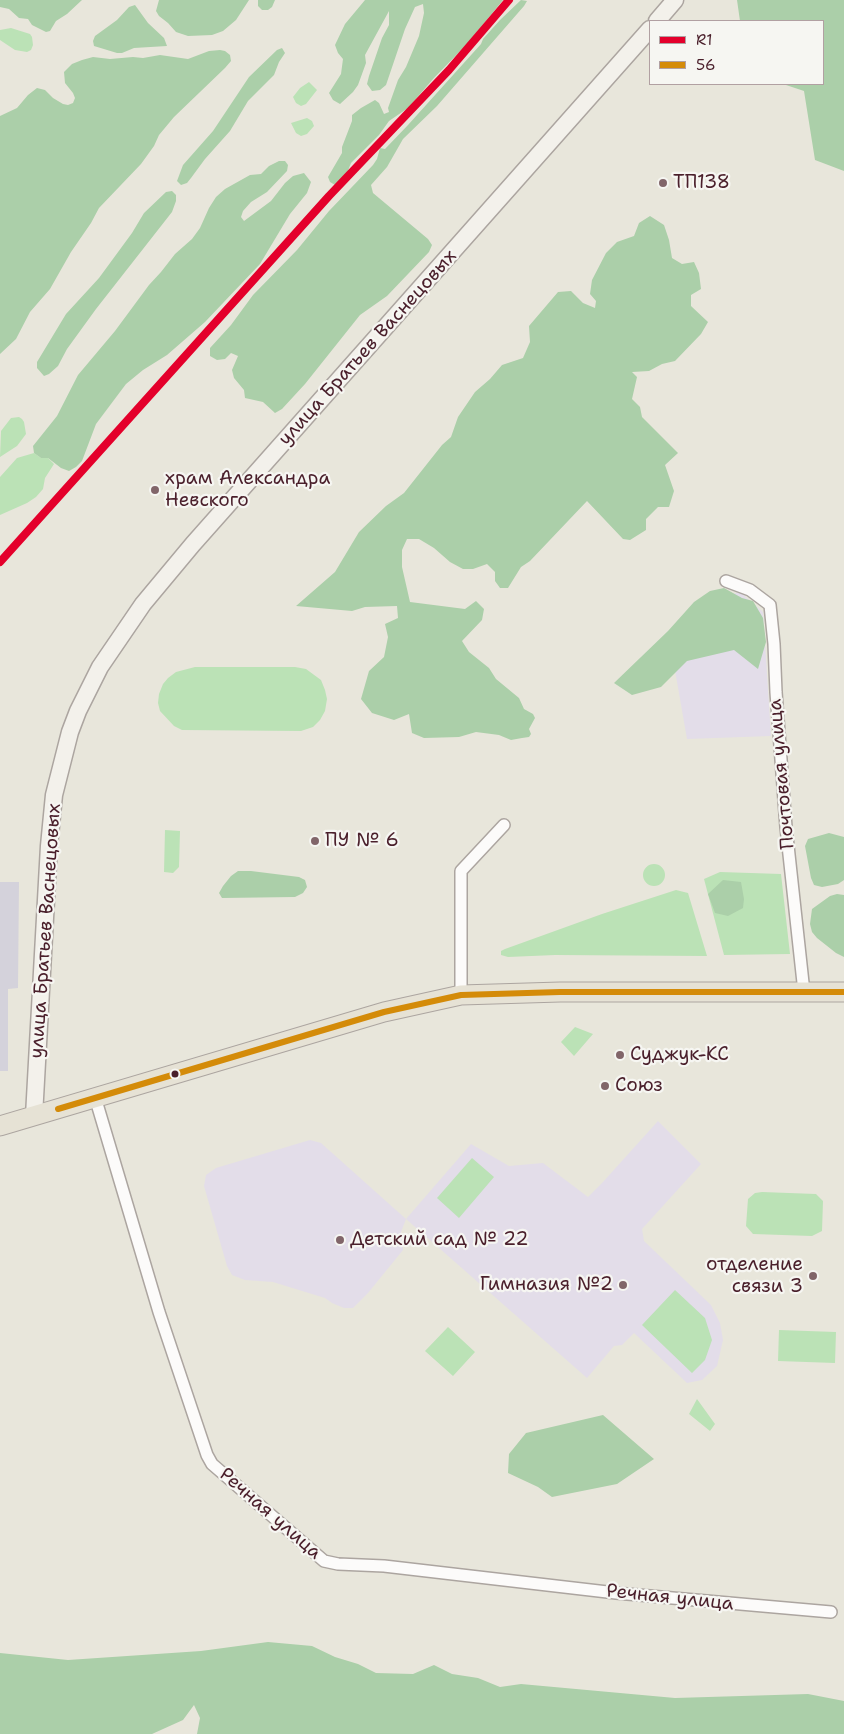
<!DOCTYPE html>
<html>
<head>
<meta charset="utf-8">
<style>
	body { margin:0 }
	#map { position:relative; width:844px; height:1734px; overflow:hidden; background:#e8e6db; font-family:"Shantell Sans",sans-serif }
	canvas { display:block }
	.legend { position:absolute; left:649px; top:20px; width:175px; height:65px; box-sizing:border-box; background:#f6f6f2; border:1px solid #b1a0a2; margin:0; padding:6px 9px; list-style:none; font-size:15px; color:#4a1f2b }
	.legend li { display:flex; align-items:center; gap:10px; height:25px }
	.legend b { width:25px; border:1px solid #b1a0a2 }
</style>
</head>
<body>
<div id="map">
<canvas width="844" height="1734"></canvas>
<ul class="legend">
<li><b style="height:6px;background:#e4002b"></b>R1</li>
<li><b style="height:6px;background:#d48b09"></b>56</li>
</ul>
</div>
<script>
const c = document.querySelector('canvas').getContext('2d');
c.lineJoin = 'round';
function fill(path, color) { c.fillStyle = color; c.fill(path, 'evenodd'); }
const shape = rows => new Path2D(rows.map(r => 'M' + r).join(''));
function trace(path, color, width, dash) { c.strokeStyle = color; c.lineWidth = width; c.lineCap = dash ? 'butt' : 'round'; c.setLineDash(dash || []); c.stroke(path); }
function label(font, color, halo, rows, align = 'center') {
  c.font = font + ' "Shantell Sans",sans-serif'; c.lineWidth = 4.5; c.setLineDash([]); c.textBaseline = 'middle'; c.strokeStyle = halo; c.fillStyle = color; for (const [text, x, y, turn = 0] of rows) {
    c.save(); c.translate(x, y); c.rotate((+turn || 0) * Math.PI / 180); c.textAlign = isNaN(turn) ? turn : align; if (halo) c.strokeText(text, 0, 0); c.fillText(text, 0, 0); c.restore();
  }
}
fill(shape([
	[740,592,763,612,771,736,687,739,669,636,713,599],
	[658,1121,701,1164,642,1229,644,1241,711,1305,720,1323,723,1340,717,1366,702,1380,687,1383,634,1333,622,1345,614,1346,587,1378,406,1219,401,1232,403,1250,368,1293,353,1308,344,1308,332,1303,325,1298,273,1282,245,1280,232,1275,227,1266,204,1186,206,1175,216,1168,310,1140,321,1143,406,1219,471,1144,509,1166,543,1163,588,1197,603,1182]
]), '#e3dde9');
fill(shape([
	[0,882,19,882,18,988,8,989,8,1071,0,1071]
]), '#d4d2db');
fill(shape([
	[11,28,30,34,32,37,33,45,31,50,27,52,15,50,0,40,0,30],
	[309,82,317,90,306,104,301,106,296,103,293,97,300,88],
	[307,118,312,121,314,126,307,134,301,136,296,133,291,123],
	[19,417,22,419,24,422,26,434,17,446,0,457,1,431,11,418],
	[34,453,41,458,48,458,54,464,45,478,43,489,36,497,27,503,0,515,0,477,17,458],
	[195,667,295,667,306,669,321,680,325,690,327,699,325,711,320,720,313,727,301,731,182,730,174,726,160,711,158,703,159,694,163,684,168,678,176,672],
	[165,830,180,831,179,867,173,873,164,872],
	'643 875a11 11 0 1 1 22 0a11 11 0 1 1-22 0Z',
	[720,872,781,874,790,954,724,955,704,879],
	[676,890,688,893,707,956,555,955,508,957,501,955,501,951,505,949,602,914],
	[575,1027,593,1034,574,1056,561,1042],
	[472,1158,494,1177,459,1218,437,1198],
	[762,1192,816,1194,823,1201,822,1231,812,1236,753,1234,746,1226,748,1199,755,1193],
	[675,1290,705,1318,712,1340,705,1360,692,1373,642,1325],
	[448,1327,475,1352,453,1376,425,1351],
	[779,1330,836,1332,835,1363,778,1361],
	[697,1399,715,1424,710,1431,689,1414]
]), '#bbe2b6');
fill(shape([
	[0,0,82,0,67,14,56,21,50,31,46,32,32,25,28,19,19,18,9,9,0,7],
	[159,0,249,0,236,20,223,31,212,35,188,36,176,32,168,23,159,16,156,11],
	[258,0,275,0,272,7,268,10,262,10,258,6],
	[365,0,503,0,467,44,433,79,408,108,389,121,379,135,351,163,347,173,335,185,330,182,328,177,342,153,342,147,352,121,352,115,361,108,375,100,379,103,384,114,389,112,388,108,398,80,406,67,419,36,424,13,423,4,415,7,405,29,386,85,380,90,372,91,367,84,369,76,382,38,389,25,389,11,365,55,366,63,358,85,353,92,340,104,333,100,329,93,341,74,343,59,338,53,335,45,345,24],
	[521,0,527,1,524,6,437,106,403,139,387,167,371,185,373,193,428,239,432,245,429,252,387,296,360,315,305,384,282,409,275,413,263,402,245,398,244,390,234,378,232,370,238,356,231,353,225,359,217,360,210,356,210,348,231,325,253,295,297,250,329,211,373,165,377,159,380,148,385,149,408,125,481,44,483,39,500,20],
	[737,0,844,0,844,171,815,160,804,91,783,84,823,84,823,21,740,21],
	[135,5,148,23,164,38,167,46,134,48,122,53,117,53,94,46,93,41,95,36,117,20,129,7],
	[282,48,285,53,279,62,274,75,248,101,230,131,205,159,191,178,187,183,181,185,177,181,183,165,213,131,249,77,277,50],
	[220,50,225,51,230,55,231,61,225,68,174,117,159,135,154,146,141,164,99,208,91,223,71,252,50,289,30,312,16,339,0,354,0,116,17,108,28,95,37,88,45,90,53,98,63,104,68,105,73,103,75,98,73,93,65,83,64,72,72,64,82,60,93,57,110,59,133,57,143,58,160,55,188,59,209,51],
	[279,161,285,161,288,165,287,171,267,192,251,202,243,211,241,217,244,221,271,201,285,183,293,176,304,173,311,182,307,193,290,214,260,264,205,322,167,355,143,370,126,384,96,424,82,461,76,467,69,471,61,468,48,458,41,458,34,453,33,446,57,416,78,375,115,331,149,285,161,272,175,254,192,239,200,228,209,208,216,197,225,189,250,175,261,174,269,166],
	[172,191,176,195,176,201,172,212,96,309,67,349,58,366,49,374,44,376,37,368,37,362,66,314,99,278,132,233,144,213,166,192],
	[650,216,664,225,669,240,672,258,682,264,694,262,699,273,701,289,691,295,691,306,708,322,701,334,675,361,662,364,649,371,632,372,637,377,632,399,640,407,642,417,678,453,665,465,674,491,669,507,658,507,646,519,646,530,630,540,623,539,587,501,530,561,521,567,508,588,500,588,495,581,495,572,487,564,473,569,463,569,450,562,434,548,419,539,407,539,402,550,402,567,410,602,465,609,476,601,484,609,482,620,462,641,469,652,489,668,496,679,519,698,524,709,533,714,535,718,529,729,531,734,529,737,522,738,511,740,499,735,476,732,459,737,424,738,412,733,409,714,394,720,372,713,361,699,369,671,384,657,388,637,385,624,398,618,397,606,365,607,352,611,296,606,335,572,359,532,386,506,404,493,442,445,451,437,458,417,475,392,490,379,502,365,523,358,530,342,529,326,558,292,571,291,583,303,595,308,596,301,590,294,592,280,606,253,617,242,634,236,639,223],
	[724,588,742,598,753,601,763,618,766,642,758,669,734,650,687,661,661,687,632,695,614,683,668,631,694,602,710,591],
	[829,833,844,837,844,880,838,884,822,887,814,885,811,878,805,846,808,839],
	[238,871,251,871,299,877,305,880,307,887,303,893,295,897,222,898,219,893,223,886,231,876],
	[723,880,741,882,744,899,743,908,728,916,715,913,708,894],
	[837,894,844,895,844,957,836,953,817,938,812,932,810,924,812,909,830,896],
	[603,1415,654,1459,617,1484,552,1497,538,1487,508,1473,509,1454,526,1433],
	[268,1642,312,1646,335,1657,358,1664,376,1673,413,1674,434,1665,452,1674,478,1678,500,1687,521,1684,675,1698,808,1694,844,1701,844,1734,197,1734,200,1718,194,1705,183,1720,152,1734,0,1734,0,1653,68,1660,201,1651]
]), '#abcfa9');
const street = shape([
	[726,581,750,590,770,605,774,644,776,692,786,827,804,992],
	[461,995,461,871,504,825],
	[95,1097,159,1312,207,1455,212,1464,324,1561,338,1564,384,1566,616,1593,831,1612]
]);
const secondary = shape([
	[657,21,675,0],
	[34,1116,49,846,54,795,70,732,78,711,100,667,143,604,193,544,650,29]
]);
const primary = shape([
	[0,1126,384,1012,461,995,560,992,844,992]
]);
trace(street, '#aca5a0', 14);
trace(secondary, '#aca5a0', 19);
trace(primary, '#aca5a0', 21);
trace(street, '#fcfbfa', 11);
trace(secondary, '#f3f1eb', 16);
trace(primary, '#e6e2d5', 19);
trace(shape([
	[58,1109,384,1012,461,995,560,992,844,992]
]), '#d48b09', 6);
trace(shape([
	[0,562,329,196,449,70,509,0]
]), '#e4002b', 8);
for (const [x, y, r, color] of [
	[663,183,5,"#816569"],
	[155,490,5,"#816569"],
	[315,841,5,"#816569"],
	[620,1055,5,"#816569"],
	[175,1074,4.5,"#4a1f2b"],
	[605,1086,5,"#816569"],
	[340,1240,5,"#816569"],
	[813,1276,5,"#816569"],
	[623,1285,5,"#816569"]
]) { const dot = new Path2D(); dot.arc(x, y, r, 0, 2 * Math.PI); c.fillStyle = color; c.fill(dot); trace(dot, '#f6f6f2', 2); }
label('19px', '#4a1f2b', '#f6f6f2', [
	["ТП138",673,183],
	["храм Александра",165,479],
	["Невского",165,501],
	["ПУ № 6",325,841],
	["Суджук-КС",630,1055],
	["Союз",615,1086],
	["Детский сад № 22",350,1240],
	["отделение",803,1265,"right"],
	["связи 3",803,1287,"right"],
	["Гимназия №2",613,1285,"right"]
], 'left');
label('19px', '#4a1f2b', '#f6f6f2', [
	["улица Братьев Васнецовых",368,348,-48],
	["Почтовая улица",782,774,-95],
	["улица Братьев Васнецовых",46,931,-86],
	["Речная улица",270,1514,41],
	["Речная улица",670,1598,6]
]);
</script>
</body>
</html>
